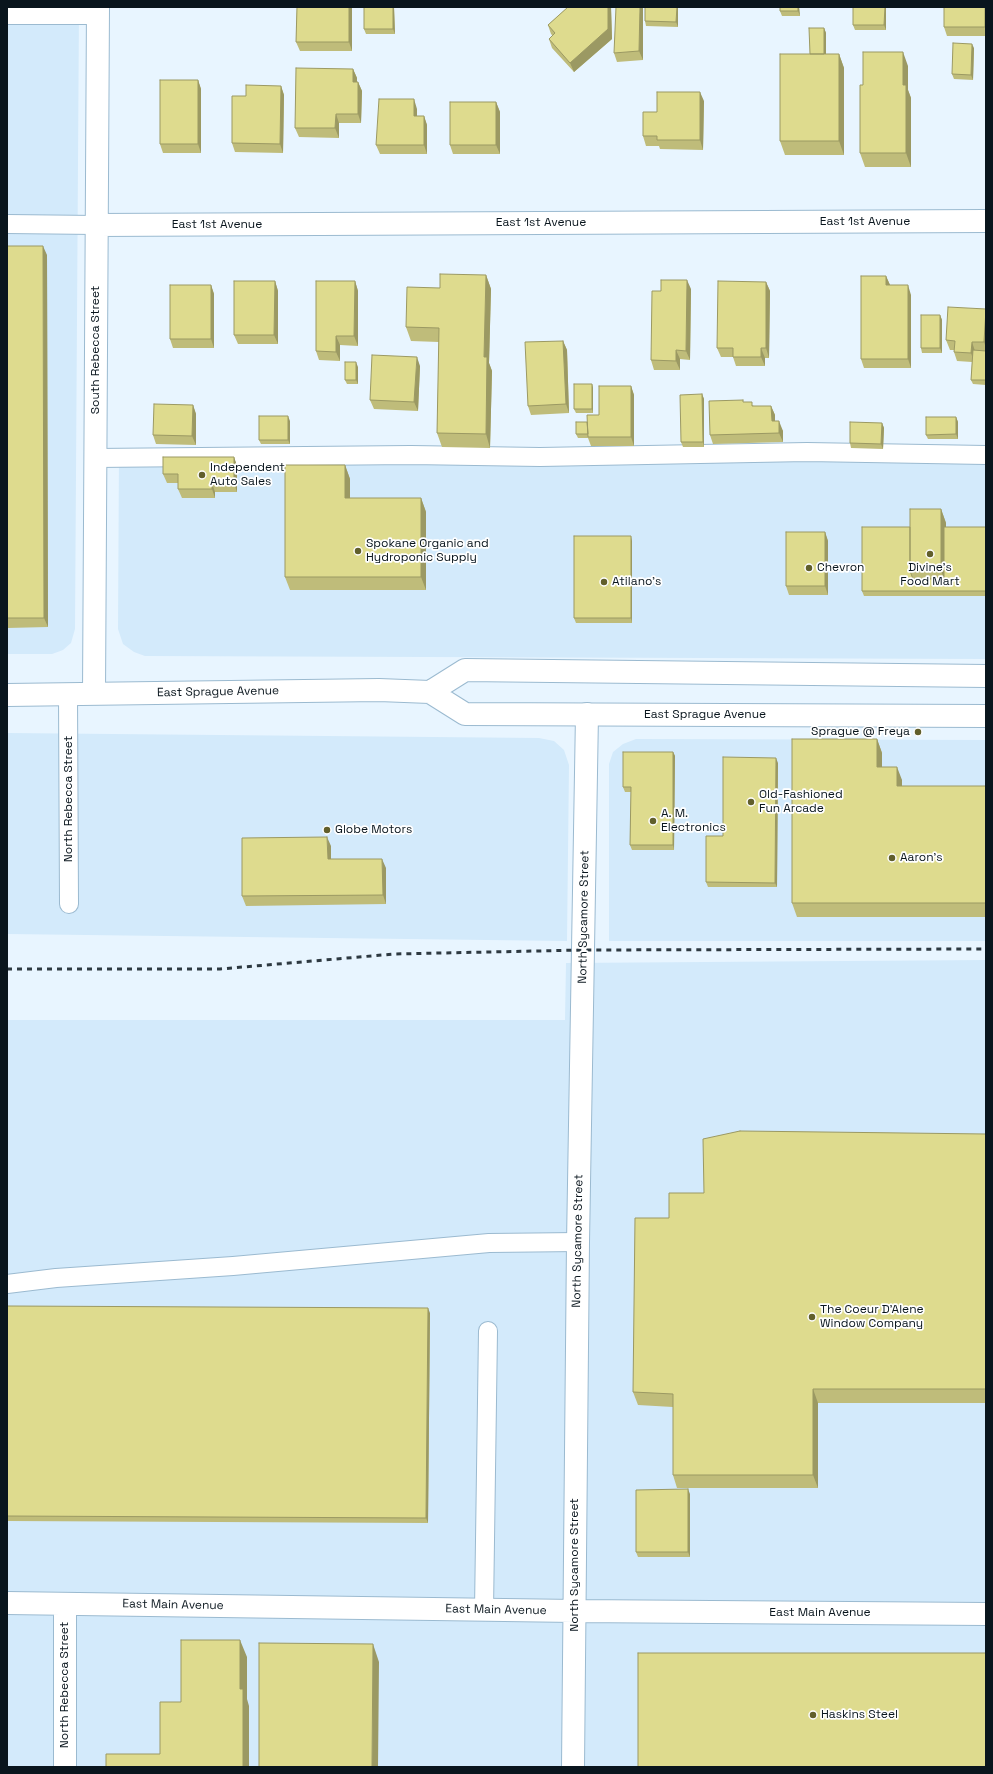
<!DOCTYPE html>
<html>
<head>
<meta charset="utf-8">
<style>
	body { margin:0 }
	#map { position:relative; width:993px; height:1774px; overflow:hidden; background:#e8f5ff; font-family:"Space Grotesk",sans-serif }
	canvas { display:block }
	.frame { position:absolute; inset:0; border:8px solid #09151d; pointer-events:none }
</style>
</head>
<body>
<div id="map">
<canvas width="993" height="1774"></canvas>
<div class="frame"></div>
</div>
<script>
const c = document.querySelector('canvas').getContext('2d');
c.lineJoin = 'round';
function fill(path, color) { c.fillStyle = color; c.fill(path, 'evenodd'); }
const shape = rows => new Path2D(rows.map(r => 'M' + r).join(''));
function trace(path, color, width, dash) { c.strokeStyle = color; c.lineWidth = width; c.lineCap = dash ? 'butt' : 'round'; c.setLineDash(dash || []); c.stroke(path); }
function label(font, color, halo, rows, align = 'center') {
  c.font = font + ' "Space Grotesk",sans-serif'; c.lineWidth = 3.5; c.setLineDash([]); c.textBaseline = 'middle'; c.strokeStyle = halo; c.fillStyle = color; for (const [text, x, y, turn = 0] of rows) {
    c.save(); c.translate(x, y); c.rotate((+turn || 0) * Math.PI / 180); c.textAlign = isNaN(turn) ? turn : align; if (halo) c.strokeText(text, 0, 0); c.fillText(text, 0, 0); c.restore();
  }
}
fill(shape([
	[7,7,79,7,75,629,71,643,63,650,52,654,7,654],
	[986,449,986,659,145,656,134,652,123,644,118,629,119,451],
	[7,733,539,738,554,741,564,750,569,765,567,941,7,934],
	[636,739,986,740,986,941,609,941,609,764,613,752,623,744],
	[986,960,986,1767,7,1767,7,1020,565,1020,566,963]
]), '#d3eafb');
const lane = shape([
	[7,15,98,15],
	[7,224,96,225],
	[95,458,411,455,540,457,807,452,986,455],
	[68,694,69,904],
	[7,1284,56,1278,233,1266,489,1243,578,1242],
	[484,1610,488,1331]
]);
const street = shape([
	[96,225,986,221],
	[94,693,98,7],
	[7,1603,575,1611,986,1614],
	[65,1604,65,1767],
	[573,1767,578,1242,587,714]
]);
const primary = shape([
	[430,692,465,670,986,676],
	[7,695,379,690,430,692,465,714,986,716]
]);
trace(lane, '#9bbad0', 20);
trace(street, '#9bbad0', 24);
trace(primary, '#9bbad0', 24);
trace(lane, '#fff', 18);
trace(street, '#fff', 22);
trace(primary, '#fff', 22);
trace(shape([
	[7,969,220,969,394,954,584,950,986,949]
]), '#2d3941', 3, [5, 5]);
fill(shape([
	[297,7,352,7,352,51,300,51,296,42],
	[364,7,394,7,395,34,366,34,364,29],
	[568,7,611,7,612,39,574,72,552,48,549,39,553,36,551,34,548,25],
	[643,7,643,60,617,62,614,53],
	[645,7,678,7,678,27,646,26,645,21],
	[780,7,799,7,800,16,782,16,780,11],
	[853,7,886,7,886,30,855,30,853,25],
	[986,7,986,36,947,36,944,27],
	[824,28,826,33,826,54,839,54,844,68,844,155,785,155,780,141,810,54],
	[974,48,973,80,954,79,952,74],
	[908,66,908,90,911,98,911,167,865,167,860,153,863,85],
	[353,69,357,78,357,82,358,82,362,91,361,123,339,123,339,138,299,137,295,128],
	[198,80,201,89,201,153,163,153,160,144],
	[281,86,284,95,283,153,235,152,232,143,246,96],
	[704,101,703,150,660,149,659,146,646,146,643,136,657,112],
	[496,102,500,112,500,154,453,154,450,145],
	[417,109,417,116,424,116,427,125,427,154,380,154,376,145],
	[7,246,47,255,48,627,7,628],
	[486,275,491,289,489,363,492,371,490,448,442,447,437,433,439,342,411,341,406,327,440,288],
	[886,276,890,285,911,295,911,368,864,368,861,359],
	[275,281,278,291,278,344,238,344,234,335],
	[355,281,358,291,358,346,340,345,340,361,319,360,316,351],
	[766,282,770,291,769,358,765,358,765,366,736,366,733,357,721,357,717,348],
	[211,285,214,294,214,348,173,348,170,339],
	[691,289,690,360,680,359,680,370,654,370,651,360,661,291],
	[986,309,986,385,973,384,971,380,972,362,957,361,954,352,954,350,950,350,946,340],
	[940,315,942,320,942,353,922,353,921,348],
	[563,341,567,350,569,413,531,415,528,406],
	[420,366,418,411,374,409,370,400],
	[358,367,358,384,347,384,345,380],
	[592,384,593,388,593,413,576,413,574,409],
	[631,386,634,395,634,446,591,446,588,438,578,438,576,434,587,422,599,415],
	[702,394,704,399,704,447,683,447,681,442],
	[744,402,754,406,771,406,775,415,775,421,783,431,783,442,713,444,710,435],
	[193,405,196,414,196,445,156,444,153,435],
	[956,417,958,422,958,439,928,439,926,435],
	[290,421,290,444,261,444,259,440],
	[882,423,884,428,883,449,851,448,850,443],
	[234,457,237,466,237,492,215,492,215,498,182,498,178,489,178,483,167,483,163,474],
	[345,465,350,479,350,498,421,498,426,512,426,590,290,590,285,577],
	[941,509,946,523,946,527,986,527,986,596,864,596,862,591,910,527],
	[825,532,828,541,828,595,789,595,786,586],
	[632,541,632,623,576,623,574,618],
	[877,739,882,753,882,767,902,780,902,786,986,786,986,917,797,917,792,903],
	[673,752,675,756,674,850,632,850,630,845,631,792,625,792,623,787],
	[778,763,777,887,708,887,706,882,723,836],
	[331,846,331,859,386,868,386,904,246,906,242,896],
	[986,1134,986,1403,818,1403,818,1488,677,1488,673,1475,673,1407,638,1405,633,1392,669,1218,704,1193],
	[7,1306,430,1313,428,1523,7,1521],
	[690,1494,690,1557,638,1557,636,1552]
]), '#bfbc7a');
fill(shape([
	[349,7,352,7,352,51,349,42],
	[393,7,394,7,395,34,393,29],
	[608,7,611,7,612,39,574,72,570,63],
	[640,7,643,7,643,60,639,51],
	[677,7,678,7,678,27,676,22],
	[798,7,799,7,800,16,798,11],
	[885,7,886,7,886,30,884,25],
	[985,7,986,7,986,29,985,27],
	[824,28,826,33,826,61,824,56],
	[972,44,974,48,973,80,971,75],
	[903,52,908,66,908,90,911,98,911,167,906,153,903,85],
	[839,54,844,68,844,155,839,141],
	[353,69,357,78,357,91,353,82],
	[198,80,201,89,201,153,198,144],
	[358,82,362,91,361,123,358,114],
	[281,86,284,95,283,153,280,144],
	[700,92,704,101,703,150,700,140],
	[414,99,417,109,417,125,414,116],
	[496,102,500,112,500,154,496,145],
	[336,114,339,123,339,138,335,128],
	[424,116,427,125,427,154,424,145],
	[43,246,47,255,48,627,44,618],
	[486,275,491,289,489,363,492,371,490,448,486,434,484,357],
	[886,276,890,285,886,285],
	[687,280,691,289,690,360,686,351],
	[275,281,278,291,278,344,274,335],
	[355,281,358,291,358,346,354,336],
	[766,282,770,291,769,358,766,348],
	[211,285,214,294,214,348,211,339],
	[908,285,911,295,911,368,908,359],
	[986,309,986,348,984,342],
	[940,315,942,320,942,353,940,348],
	[336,336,340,345,340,361,336,352],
	[563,341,567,350,569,413,566,404],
	[972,342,975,351,974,362,971,353],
	[761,348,765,358,765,366,761,357],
	[676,350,680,359,680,370,676,361],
	[417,357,420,366,418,411,414,402],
	[356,362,358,367,358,384,356,380],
	[592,384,593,388,593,413,592,409],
	[631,386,634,395,634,446,631,437],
	[702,394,704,399,704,447,703,442],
	[193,405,196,414,196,445,192,436],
	[771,406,775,415,775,431,772,421],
	[288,416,290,421,290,444,288,440],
	[956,417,958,422,958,439,956,434],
	[779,421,783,431,783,442,779,433],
	[882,423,884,428,883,449,881,444],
	[234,457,237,466,237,492,234,483],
	[345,465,350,479,350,512,345,498],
	[212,483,215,492,215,498,212,489],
	[421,498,426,512,426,590,421,577],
	[941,509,946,523,946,584,941,571],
	[825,532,828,541,828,595,825,586],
	[631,536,632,541,632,623,631,618],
	[877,739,882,753,882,780,877,767],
	[673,752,675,756,674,850,673,845],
	[776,758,778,763,777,887,775,883],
	[897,767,902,780,902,800,897,786],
	[327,837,331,846,331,869,328,859],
	[382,859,386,868,386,904,383,895],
	[428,1308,430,1313,428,1523,426,1518],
	[813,1389,818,1403,818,1488,813,1475],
	[688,1489,690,1494,690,1557,688,1552],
	[240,1640,247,1657,247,1699,249,1706,249,1767,243,1767,240,1689],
	[373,1644,379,1662,378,1767,372,1767]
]), '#9b9963');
const building = shape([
	[297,7,349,7,349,42,296,42,297,7],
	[364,7,393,7,393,29,364,29,364,7],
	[568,7,608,7,608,29,570,63,549,39,555,33,548,25,568,7],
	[616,7,640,7,639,51,614,53,616,7],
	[645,7,677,7,676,22,645,21,645,7],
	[780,7,798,7,798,11,780,11,780,7],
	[853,7,885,7,884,25,853,25,853,7],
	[944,7,985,7,985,27,944,27,944,7],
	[809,28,824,28,824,54,810,54,809,28],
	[953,43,972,44,971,75,952,74,953,43],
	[863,52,903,52,903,85,906,85,906,153,860,153,860,85,863,85,863,52],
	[780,54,839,54,839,141,780,141,780,54],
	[296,68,353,69,353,82,358,82,358,114,336,114,335,128,295,128,296,68],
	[160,80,198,80,198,144,160,144,160,80],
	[246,85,281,86,280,144,232,143,232,96,246,96,246,85],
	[657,92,700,92,700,140,657,140,657,136,643,136,643,112,657,112,657,92],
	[379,99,414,99,414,116,424,116,424,145,376,145,379,99],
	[450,102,496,102,496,145,450,145,450,102],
	[7,246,43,246,44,618,7,618,7,246],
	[440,274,486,275,484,357,487,357,486,434,437,433,439,328,406,327,407,287,440,288,440,274],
	[861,276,886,276,886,285,908,285,908,359,861,359,861,276],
	[661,280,687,280,686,351,676,350,676,361,651,360,652,291,661,291,661,280],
	[234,281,275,281,274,335,234,335,234,281],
	[316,281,355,281,354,336,336,336,336,352,316,351,316,281],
	[718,281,766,282,766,348,761,348,761,357,733,357,733,348,717,348,718,281],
	[170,285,211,285,211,339,170,339,170,285],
	[948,307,986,309,984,342,972,342,971,353,954,352,955,341,946,340,948,307],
	[921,315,940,315,940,348,921,348,921,315],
	[563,341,566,404,528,406,525,342,563,341],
	[973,350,986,351,986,380,971,380,973,350],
	[372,355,417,357,414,402,370,400,372,355],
	[345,362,356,362,356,380,345,380,345,362],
	[574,384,592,384,592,409,574,409,574,384],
	[599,386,631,386,631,437,588,437,587,415,599,415,599,386],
	[702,394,703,442,681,442,680,395,702,394],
	[743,400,743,402,752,402,752,406,771,406,772,421,779,421,779,433,710,435,709,401,743,400],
	[154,404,193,405,192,436,153,435,154,404],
	[259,416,288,416,288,440,259,440,259,416],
	[926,417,956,417,956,434,926,435,926,417],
	[576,422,587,422,588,434,576,434,576,422],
	[850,422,882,423,881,444,850,443,850,422],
	[163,457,234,457,234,483,212,483,212,489,178,489,178,474,163,474,163,457],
	[285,465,345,465,345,498,421,498,421,577,285,577,285,465],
	[910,509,941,509,941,571,910,571,910,509],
	[862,527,910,527,910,571,913,579,944,579,944,527,986,527,986,591,862,591,862,527],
	[786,532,825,532,825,586,786,586,786,532],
	[574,536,631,536,631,618,574,618,574,536],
	[792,739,877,739,877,767,897,767,897,786,986,786,986,903,792,903,792,739],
	[623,752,673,752,673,845,630,845,631,787,623,787,623,752],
	[723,757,776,758,775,883,706,882,706,836,723,836,723,757],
	[327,837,328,859,382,859,383,895,242,896,242,838,327,837],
	[740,1131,986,1134,986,1389,813,1389,813,1475,673,1475,673,1394,633,1392,635,1218,669,1218,669,1193,704,1193,703,1139,740,1131],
	[7,1306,428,1308,426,1518,7,1516,7,1306],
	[688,1489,688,1552,636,1552,636,1490,688,1489],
	[181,1640,240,1640,240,1689,243,1689,243,1767,106,1767,106,1754,160,1754,160,1702,181,1702,181,1640],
	[259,1643,373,1644,372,1767,259,1767,259,1643],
	[638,1653,986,1653,986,1767,638,1767,638,1653]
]);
fill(building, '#dedb8e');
trace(building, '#9b9963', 1);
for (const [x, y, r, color] of [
	[202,475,4,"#615f2b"],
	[358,551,4,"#615f2b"],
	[930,554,4,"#615f2b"],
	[809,568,4,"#615f2b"],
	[604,582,4,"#615f2b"],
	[918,732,4,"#615f2b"],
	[751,802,4,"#615f2b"],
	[653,821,4,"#615f2b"],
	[327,830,4,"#615f2b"],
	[892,858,4,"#615f2b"],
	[812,1317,4,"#615f2b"],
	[813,1715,4,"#615f2b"]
]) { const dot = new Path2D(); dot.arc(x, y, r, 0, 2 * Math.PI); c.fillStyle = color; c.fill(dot); trace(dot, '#fff', 1.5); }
label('12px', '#09151d', '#fff', [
	["East 1st Avenue",865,222],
	["East 1st Avenue",541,223],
	["East 1st Avenue",217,225],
	["South Rebecca Street",96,350,-90],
	["East Sprague Avenue",218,692,-1],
	["East Sprague Avenue",705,715],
	["North Rebecca Street",69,799,-90],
	["North Sycamore Street",584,917,-89],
	["North Sycamore Street",578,1241,-89],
	["North Sycamore Street",575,1565,-90],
	["East Main Avenue",173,1605,1],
	["East Main Avenue",496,1610,1],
	["East Main Avenue",820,1613],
	["North Rebecca Street",65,1685,-90]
]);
label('12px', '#09151d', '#fff', [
	["Independent",210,468],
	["Auto Sales",210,482],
	["Spokane Organic and",366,544],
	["Hydroponic Supply",366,558],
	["Chevron",817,568],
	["Divine's",930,568,"center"],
	["Food Mart",930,582,"center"],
	["Atilano's",612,582],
	["Sprague @ Freya",910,732,"right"],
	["Old-Fashioned",759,795],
	["Fun Arcade",759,809],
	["A. M.",661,814],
	["Electronics",661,828],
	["Globe Motors",335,830],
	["Aaron's",900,858],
	["The Coeur D'Alene",820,1310],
	["Window Company",820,1324],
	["Haskins Steel",821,1715]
], 'left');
</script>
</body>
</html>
